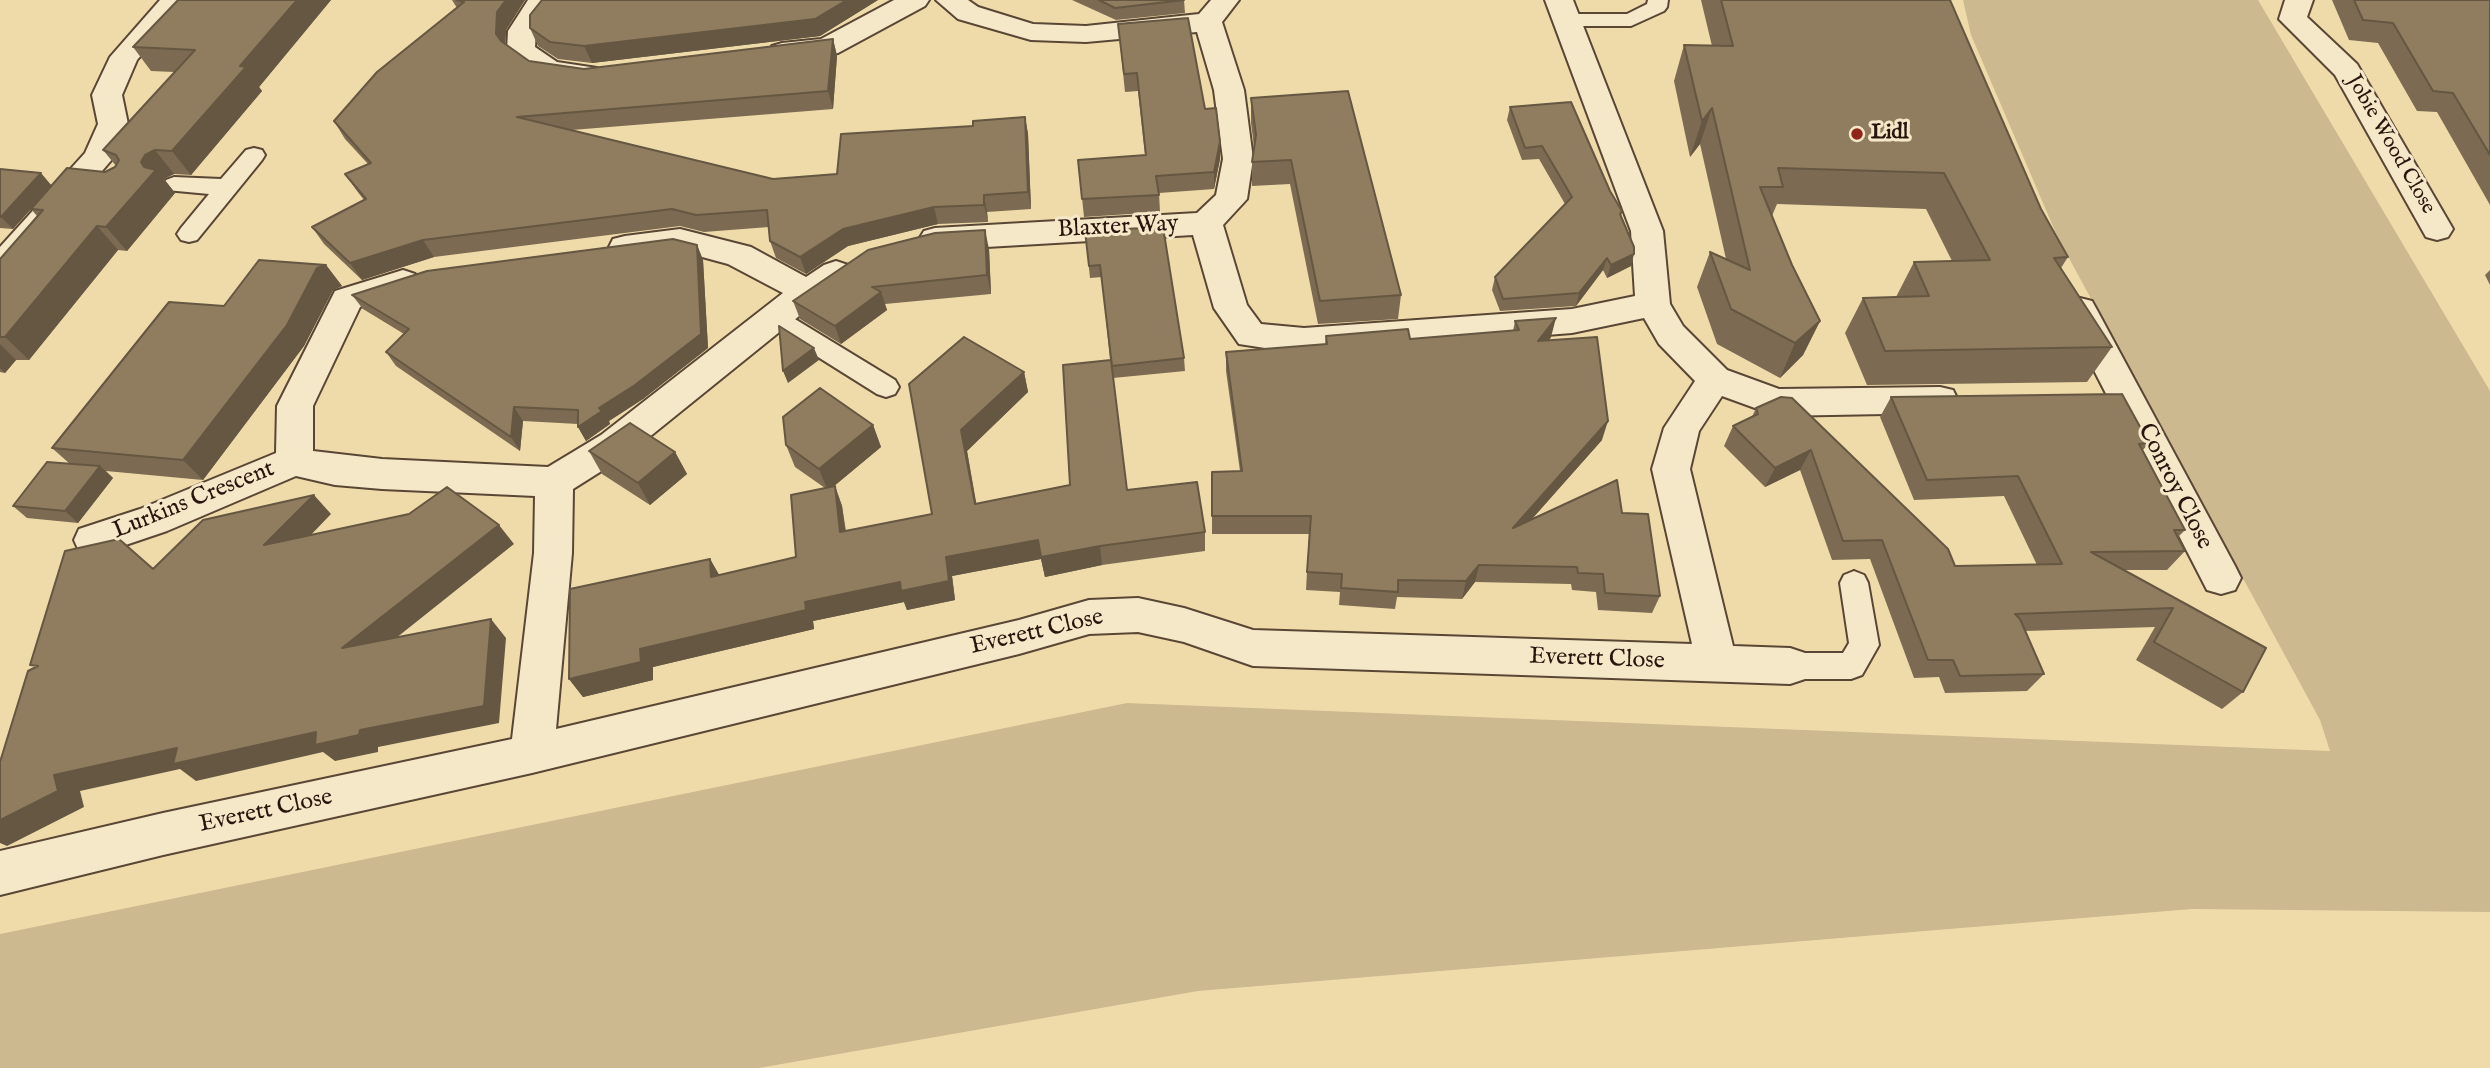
<!DOCTYPE html>
<html>
<head>
<meta charset="utf-8">
<style>
	body { margin:0 }
	canvas { display:block; background:#efdbaa }
</style>
</head>
<body>
<canvas width="2490" height="1068"></canvas>
<script>
const c = document.querySelector('canvas').getContext('2d');
c.lineJoin = 'round';
function fill(path, color) { c.fillStyle = color; c.fill(path, 'evenodd'); }
const shape = rows => new Path2D(rows.map(r => 'M' + r).join(''));
function trace(path, color, width, dash) { c.strokeStyle = color; c.lineWidth = width; c.lineCap = dash ? 'butt' : 'round'; c.setLineDash(dash || []); c.stroke(path); }
function label(font, color, halo, rows, align = 'center') {
  c.font = font + ' "IM FELL English",serif'; c.lineWidth = 6; c.setLineDash([]); c.textBaseline = 'middle'; c.strokeStyle = halo; c.fillStyle = color; for (const [text, x, y, turn = 0] of rows) {
    c.save(); c.translate(x, y); c.rotate((+turn || 0) * Math.PI / 180); c.textAlign = isNaN(turn) ? turn : align; if (halo) c.strokeText(text, 0, 0); c.fillText(text, 0, 0); c.restore();
  }
}
fill(shape([
	[1963,0,2258,0,2490,391,2490,912,2192,909,1198,991,759,1068,0,1068,0,934,1127,703,2330,751,2320,720,2058,238,1971,35]
]), '#cdb98f');
const lane = shape([
	[1648,0,1668,0,1667,7,1664,11,1631,26,1567,26,1560,24,1557,20,1560,16,1567,14,1627,14,1647,4,1648,0],
	[254,148,262,150,265,155,262,160,197,240,189,242,181,240,177,234,181,228,209,194,166,190,163,185,166,180,174,177,221,179,246,150,254,148],
	[776,310,785,313,895,380,899,387,895,394,886,397,877,394,767,325,764,319,767,313,776,310],
	[1854,571,1864,575,1868,583,1879,645,1862,675,1851,679,1790,679,1779,675,1775,666,1779,657,1790,653,1843,653,1849,643,1840,583,1844,575,1854,571]
]);
const street = shape([
	[160,0,189,0,137,60,122,95,128,124,114,157,12,276,0,279,0,247,85,153,98,124,92,95,110,57,160,0],
	[528,0,559,0,536,31,535,47,557,62,597,68,602,74,597,80,587,83,539,76,511,56,507,50,508,31,528,0],
	[894,0,929,0,925,6,838,53,782,61,772,58,768,52,772,46,782,43,821,39,894,0],
	[936,0,968,0,978,7,1033,24,1086,26,1199,14,1211,0,1239,0,1222,22,1244,90,1253,159,1247,199,1223,225,1247,305,1261,324,1304,328,1572,309,1635,296,1631,231,1545,0,1573,0,1663,231,1670,304,1683,326,1727,370,1779,389,1940,387,1953,390,1958,400,1953,410,1940,413,1777,416,1722,396,1699,431,1690,469,1733,646,1790,648,1805,653,1811,666,1805,679,1790,684,1253,666,1184,642,1138,632,1089,634,1019,654,532,773,163,855,0,895,0,851,163,813,512,739,534,553,535,496,382,489,335,485,296,476,167,531,93,556,79,551,74,540,79,529,140,509,276,453,277,406,335,291,403,270,415,274,420,282,415,290,360,307,313,406,313,451,382,459,548,467,601,435,783,293,728,264,680,251,625,258,613,255,609,247,613,239,625,236,680,229,751,247,806,277,824,265,836,261,848,265,853,273,848,281,819,300,627,455,573,489,572,553,556,729,1019,620,1089,600,1138,598,1184,608,1253,630,1692,644,1652,469,1664,428,1695,381,1659,344,1644,318,1572,333,1304,354,1239,344,1214,308,1193,235,935,250,924,247,919,239,924,231,935,228,1197,213,1216,195,1223,159,1214,90,1197,32,1086,42,1031,40,958,19,936,0],
	[2285,0,2313,0,2307,17,2357,64,2453,229,2448,237,2437,240,2426,237,2335,75,2279,19,2285,0],
	[2080,298,2092,301,2097,310,2235,566,2241,578,2235,590,2221,594,2207,590,2063,310,2068,301,2080,298]
]);
trace(lane, '#5a4635', 4);
trace(street, '#5a4635', 4);
fill(lane, '#f5e8c8');
fill(street, '#f5e8c8');
fill(shape([
	[178,0,331,0,259,87,262,91,191,175,174,174,164,179,175,193,127,251,118,250,29,360,16,360,5,373,0,372,0,259,37,216,31,209,13,229,0,228,0,169,52,185,105,172,115,167,116,166,103,150,174,72,151,71,133,47],
	[452,0,525,0,506,30,505,44,529,61,584,69,833,39,837,56,833,109,572,130,773,179,837,174,973,126,1025,117,1028,134,1031,209,987,212,988,222,938,224,848,246,806,274,776,258,770,241,769,227,704,232,680,226,434,257,362,280,324,244,312,227,364,200,357,191,345,174,368,164,345,139,334,121,457,8],
	[542,0,878,0,820,36,592,63,558,59,538,46,530,28],
	[1072,0,1184,0,1185,13,1116,20],
	[1701,0,1950,0,2041,209,2068,257,2061,268,2112,347,2087,382,1867,385,1845,333,1863,298,1896,297,1914,262,1952,261,1926,209,1777,204,1772,216,1792,265,1820,321,1803,355,1780,378,1717,344,1697,287,1710,252,1726,259,1700,144,1690,157,1674,81,1684,45,1712,46],
	[2332,0,2490,0,2490,205,2437,112,2417,111,2378,43,2349,40],
	[1118,24,1205,109,1220,159,1214,189,1159,193,1160,212,1084,217,1078,160,1145,155,1138,91,1125,92],
	[1251,98,1401,295,1398,319,1318,324,1290,184,1252,186,1252,162,1254,147,1251,123],
	[1510,107,1610,191,1622,211,1621,216,1631,266,1607,278,1603,270,1576,306,1500,311,1492,290,1495,277,1565,204,1539,159,1522,160,1507,120],
	[1085,231,1184,358,1185,371,1113,378,1127,490,1205,532,1205,551,1102,565,1045,577,1041,559,952,576,955,600,907,610,904,602,813,621,814,629,653,667,653,680,583,697,569,679,710,559,719,575,796,557,825,488,795,467,786,445,873,425,881,447,833,487,835,486,842,506,846,531,932,514,909,384,1024,372,1028,392,967,451,976,504,1070,485,1110,360,1102,277,1090,278],
	[697,245,703,260,708,348,643,399,609,421,610,424,586,441,578,427,578,424,523,421,520,451,396,366,386,352,404,334,363,309,352,295],
	[989,249,991,294,885,304,887,310,841,344,800,319,793,301],
	[326,265,342,286,333,290,304,346,203,480,106,471,113,478,78,523,27,518,13,506,70,464,52,448,224,306],
	[2490,270,2490,285,2485,275],
	[1515,321,1551,337,1549,341,1602,440,1531,520,1622,513,1660,596,1652,613,1598,610,1596,592,1572,590,1571,584,1475,582,1462,599,1397,597,1395,609,1339,605,1340,592,1306,590,1309,534,1212,534,1212,516,1240,471,1226,371,1226,352,1325,344,1326,336,1410,339,1513,331],
	[1781,397,1955,566,2037,565,2004,496,1914,500,1880,417,1891,397,2149,443,2143,450,2185,530,2178,537,2185,551,2167,570,2124,570,2266,648,2243,692,2222,709,2136,660,2155,627,2025,631,2044,674,2027,691,1945,693,1939,677,1914,678,1870,559,1832,560,1800,470,1765,487,1724,446,1733,426,1752,417,1756,408],
	[589,451,675,452,687,474,650,505,602,474]
]), '#7c6b52');
fill(shape([
	[297,0,331,0,259,87,262,91,191,175,172,151,240,66],
	[506,0,525,0,506,30,505,51,496,34,497,12],
	[847,0,878,0,820,36,592,63,584,46],
	[833,39,837,56,833,109,828,91],
	[1712,108,1700,144,1690,157,1702,121],
	[1025,117,1028,134,1031,209,1028,192],
	[1220,142,1220,159,1214,189,1214,172],
	[155,150,174,174,164,179,175,193,127,251,106,227,145,155],
	[41,173,52,186,13,229,1,217],
	[984,195,987,212,988,222,984,205],
	[934,207,938,224,848,246,806,274,800,257,843,229],
	[97,226,118,250,29,360,5,337],
	[985,230,989,249,991,294,987,275],
	[423,240,434,257,362,280,350,263],
	[697,245,703,260,708,348,643,399,609,421,610,424,586,441,578,427,599,408],
	[1634,254,1631,266,1607,278,1611,265],
	[1607,258,1603,270,1576,306,1579,293],
	[326,265,342,286,333,290,304,346,203,480,183,460,317,268],
	[881,292,887,310,841,344,835,326],
	[1556,318,1551,337,1534,360,1538,341],
	[1820,321,1803,355,1780,378,1795,343],
	[0,344,16,360,5,373,0,368],
	[814,348,819,360,788,383,783,371],
	[1024,372,1028,392,967,451,980,524,975,504,961,430],
	[514,407,523,421,520,451,511,437],
	[1608,421,1602,440,1508,546,1513,528],
	[873,425,881,447,828,491,819,469],
	[1811,450,1800,470,1765,487,1775,468],
	[675,452,687,474,650,505,638,483],
	[100,466,113,478,78,523,65,511],
	[835,486,842,506,848,552,840,532],
	[314,495,331,514,283,564,264,545],
	[499,525,514,544,361,666,342,648],
	[1038,540,1100,546,1102,565,1045,577,1041,559,952,576,955,600,907,610,904,602,813,621,814,629,653,667,653,680,583,697,569,679,640,649,805,602,946,557],
	[710,559,721,578,711,577],
	[1479,565,1475,582,1462,599,1466,581],
	[491,619,506,638,499,723,378,747,378,752,335,761,323,752,196,781,180,769,80,791,84,807,7,846,0,843,0,820,54,775,177,748,316,732,360,730]
]), '#655742');
const building = shape([
	[178,0,297,0,240,66,246,67,172,151,155,150,145,155,141,162,144,167,156,170,106,227,97,226,5,337,0,337,0,259,43,210,31,209,67,168,105,172,115,167,119,160,116,155,103,150,195,50,133,47,178,0],
	[457,0,506,0,497,12,496,34,501,41,529,61,584,69,833,39,828,91,517,117,773,179,837,174,841,134,973,126,973,121,1025,117,1028,192,984,195,984,205,934,207,843,229,800,257,770,241,767,210,696,215,672,209,423,240,350,263,312,227,366,199,345,174,371,163,334,121,377,72,464,2,457,0],
	[542,0,847,0,815,19,584,46,550,42,530,28,530,15,542,0],
	[1099,0,1184,0,1115,8,1099,0],
	[1721,0,1950,0,2041,209,2068,257,2054,258,2112,347,1885,351,1863,298,1929,296,1914,262,1990,260,1944,173,1778,168,1783,187,1760,187,1792,265,1820,321,1795,343,1731,309,1710,252,1750,270,1712,108,1702,121,1684,45,1733,46,1721,0],
	[2354,0,2490,0,2490,155,2453,93,2433,91,2393,23,2363,20,2354,0],
	[1188,18,1205,109,1216,108,1220,142,1214,172,1156,176,1159,195,1082,199,1078,160,1146,155,1137,73,1124,74,1118,24,1188,18],
	[1348,91,1401,295,1320,301,1291,160,1252,162,1256,135,1251,98,1348,91],
	[1571,102,1610,191,1622,211,1620,214,1634,247,1634,254,1611,265,1607,258,1579,293,1503,299,1495,277,1572,197,1542,146,1525,148,1510,107,1571,102],
	[0,169,41,173,1,217,0,217,0,169],
	[1163,227,1184,358,1112,366,1100,265,1089,266,1085,231,1163,227],
	[985,230,987,275,872,287,881,292,835,326,793,301,868,250,935,233,985,230],
	[673,239,697,245,701,334,635,385,599,408,602,411,578,427,578,410,514,407,511,437,386,352,409,329,352,295,427,271,673,239],
	[259,260,326,265,317,268,287,325,183,460,52,448,169,302,224,306,259,260],
	[1556,318,1538,341,1597,337,1608,421,1513,528,1617,480,1622,513,1648,514,1660,596,1605,593,1603,574,1578,573,1577,567,1479,565,1466,581,1398,580,1398,592,1341,588,1342,574,1307,572,1311,516,1212,516,1212,472,1242,471,1226,352,1327,344,1326,336,1408,329,1410,339,1519,330,1515,321,1556,318],
	[779,326,814,348,783,371,779,326],
	[964,337,1024,372,961,430,975,504,1070,485,1063,365,1111,360,1127,490,1197,482,1205,532,1100,546,1041,557,1038,540,946,557,949,581,901,591,900,582,805,602,806,610,640,649,641,662,569,679,570,589,710,559,711,577,796,557,791,495,835,486,840,532,932,514,909,384,964,337],
	[820,388,873,425,819,469,786,445,783,417,820,388],
	[2122,394,2149,443,2139,444,2185,530,2174,530,2185,551,2091,552,2266,648,2243,692,2154,642,2173,608,2015,614,2020,619,2044,674,1960,676,1953,660,1928,660,1882,540,1843,541,1811,450,1775,468,1733,426,1758,414,1756,408,1781,397,1792,398,1948,549,1955,566,2062,564,2018,476,1927,480,1891,397,2122,394],
	[630,423,675,452,638,483,589,451,630,423],
	[47,462,100,466,65,511,13,506,47,462],
	[447,487,499,525,342,648,491,619,484,706,360,730,359,735,315,745,316,732,173,764,177,748,54,775,58,791,0,820,0,762,28,671,38,666,30,665,65,551,119,539,153,569,203,520,314,495,264,545,409,514,447,487]
]);
fill(building, '#907c5f');
trace(building, '#655742', 2);
for (const [x, y, r, color] of [
	[1857,134,7,"#8f2418"]
]) { const dot = new Path2D(); dot.arc(x, y, r, 0, 2 * Math.PI); c.fillStyle = color; c.fill(dot); trace(dot, '#f5e8c8', 2.5); }
label('bold 21px', '#29150e', '#f5e8c8', [
	["Lidl",1871,134]
], 'left');
label('21px', '#29150e', '#f5e8c8', [
	["Jobie Wood Close",2390,145,60]
]);
label('24px', '#29150e', '#f5e8c8', [
	["Blaxter Way",1118,228,-3],
	["Conroy Close",2174,487,63],
	["Lurkins Crescent",194,501,-22],
	["Everett Close",1037,633,-13],
	["Everett Close",1597,660,2],
	["Everett Close",266,812,-12]
]);
</script>
</body>
</html>
